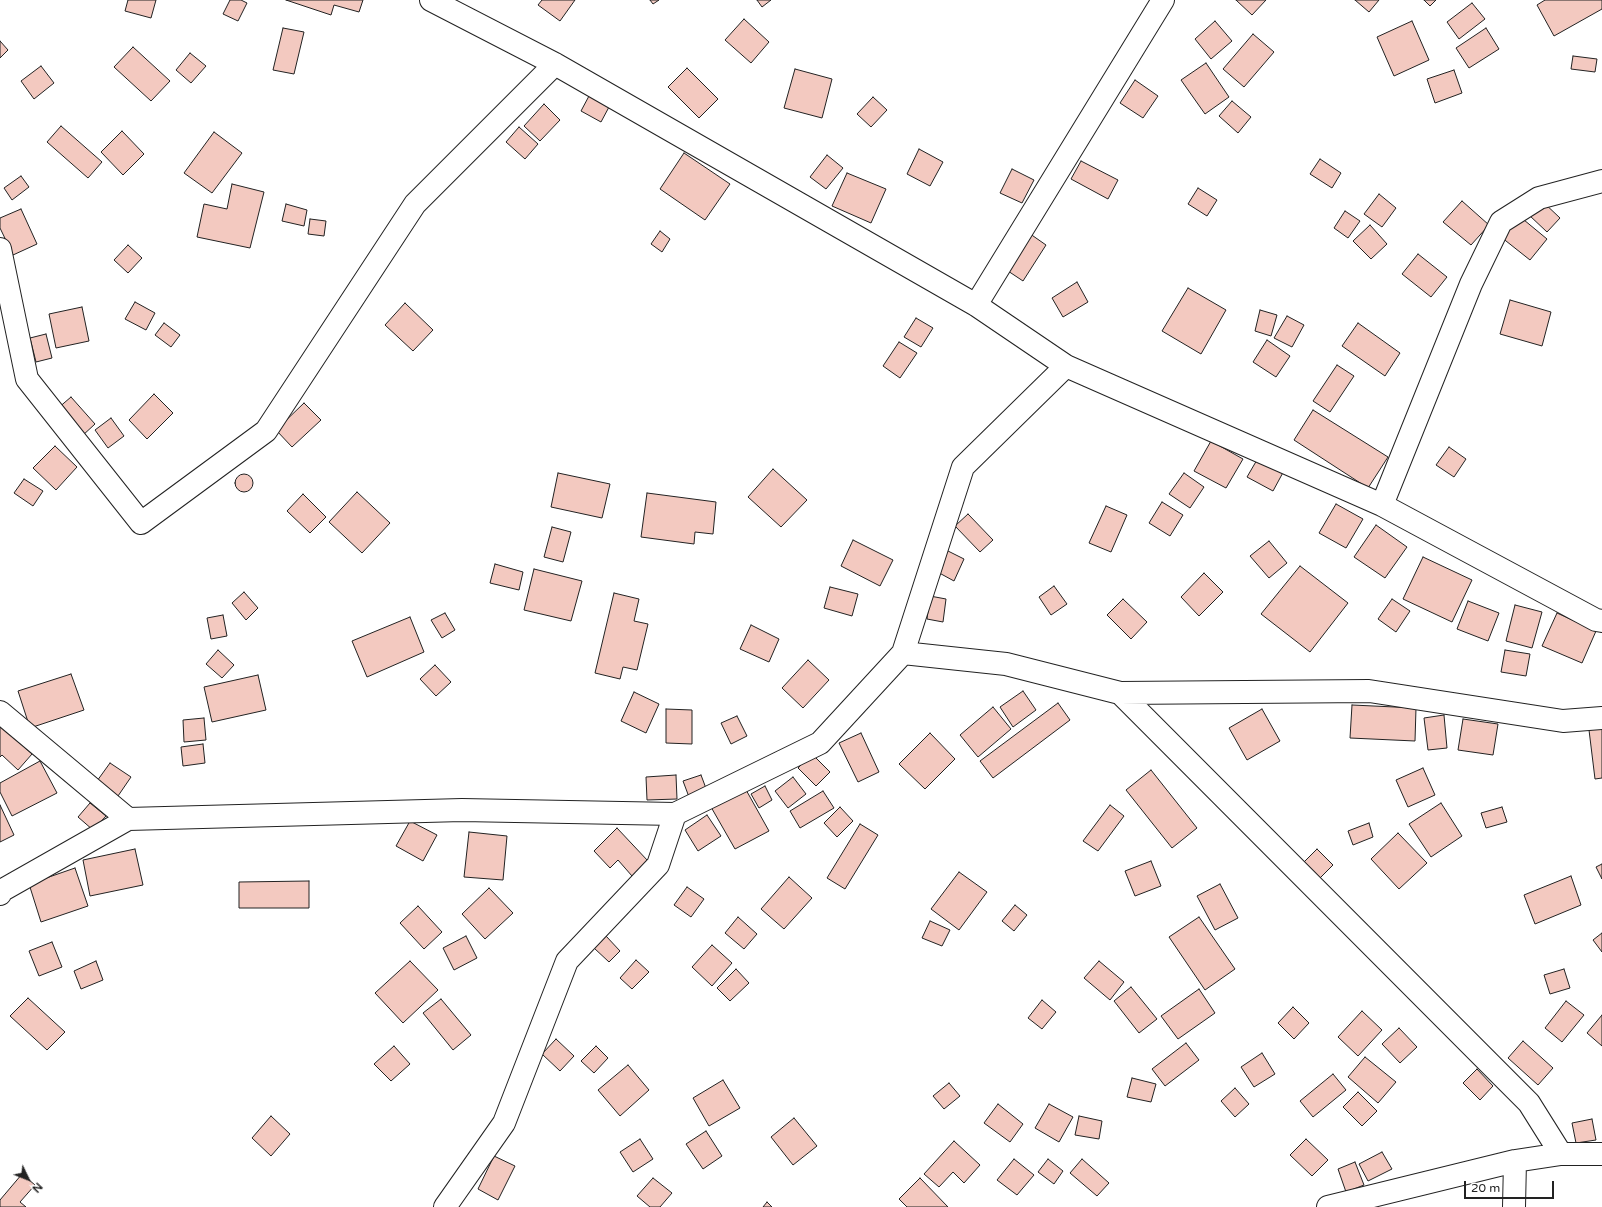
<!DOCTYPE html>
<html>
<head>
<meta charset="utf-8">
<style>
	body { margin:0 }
	#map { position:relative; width:1602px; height:1207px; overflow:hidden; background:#fff; font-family:"Varela Round",sans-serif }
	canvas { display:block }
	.north { position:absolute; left:8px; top:1159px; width:40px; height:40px; -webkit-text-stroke:3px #fff; paint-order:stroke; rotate:133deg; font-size:11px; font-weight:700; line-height:16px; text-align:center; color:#222 }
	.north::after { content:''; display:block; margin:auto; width:14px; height:18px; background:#222; clip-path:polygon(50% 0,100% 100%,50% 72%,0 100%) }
	.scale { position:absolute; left:1464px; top:1181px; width:90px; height:18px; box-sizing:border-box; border:2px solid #222; border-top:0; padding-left:5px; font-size:12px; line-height:14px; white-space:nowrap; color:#222; -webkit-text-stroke:3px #fff; paint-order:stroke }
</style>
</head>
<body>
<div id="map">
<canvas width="1602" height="1207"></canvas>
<div class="north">N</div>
<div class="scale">20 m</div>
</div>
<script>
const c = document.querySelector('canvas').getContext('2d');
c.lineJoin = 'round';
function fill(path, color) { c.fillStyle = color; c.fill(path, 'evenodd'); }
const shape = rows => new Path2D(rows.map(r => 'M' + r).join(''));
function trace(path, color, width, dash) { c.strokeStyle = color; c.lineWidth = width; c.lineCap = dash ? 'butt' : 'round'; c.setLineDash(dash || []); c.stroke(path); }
const building = shape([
	[128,0,156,0,151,18,125,11,128,0],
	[230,0,241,0,247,3,238,21,223,14,230,0],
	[286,0,363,0,359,12,334,5,331,15,286,0],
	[542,0,575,0,560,21,538,5,542,0],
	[650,0,659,0,653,4,650,0],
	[757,0,771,0,762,7,757,0],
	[1236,0,1266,0,1252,15,1236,0],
	[1355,0,1379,0,1369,12,1355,0],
	[1424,0,1436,0,1430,6,1424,0],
	[1545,0,1602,0,1602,9,1554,36,1537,5,1545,0],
	[1472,3,1485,19,1459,39,1447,22,1472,3],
	[744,19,769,42,751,63,725,40,744,19],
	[1215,21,1232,41,1211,59,1195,39,1215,21],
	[1412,21,1429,60,1394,76,1377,37,1412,21],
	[283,28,304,32,294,74,273,70,283,28],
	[1486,28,1499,49,1469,68,1456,48,1486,28],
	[1253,34,1274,52,1244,87,1223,69,1253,34],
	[0,41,8,50,0,58,0,41],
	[133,47,170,81,151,101,114,67,133,47],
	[190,53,206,66,191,83,176,70,190,53],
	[1573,56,1597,59,1595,72,1571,69,1573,56],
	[1206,63,1229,97,1205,114,1181,80,1206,63],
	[41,66,54,83,34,99,21,81,41,66],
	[687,68,718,99,699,118,668,87,687,68],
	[795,69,832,79,822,118,784,108,795,69],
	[1454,70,1462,93,1435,103,1427,79,1454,70],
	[1135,80,1158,96,1143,118,1120,103,1135,80],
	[589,96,609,107,601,122,581,111,589,96],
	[873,97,887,110,871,127,857,114,873,97],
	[1232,101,1251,117,1238,133,1219,116,1232,101],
	[544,104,560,120,540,141,524,126,544,104],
	[61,126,102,162,88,178,47,142,61,126],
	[519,127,538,144,525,159,506,142,519,127],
	[122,131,144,154,123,175,101,152,122,131],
	[214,132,242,153,212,193,184,173,214,132],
	[919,149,943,162,930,186,907,174,919,149],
	[684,153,730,184,705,220,660,189,684,153],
	[827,155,843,168,826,189,810,177,827,155],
	[1320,159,1341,173,1332,188,1310,174,1320,159],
	[1081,161,1118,180,1108,199,1071,179,1081,161],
	[1012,169,1034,180,1022,203,1000,193,1012,169],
	[847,173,886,189,871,223,832,206,847,173],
	[21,176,29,187,12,200,4,188,21,176],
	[232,184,264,192,250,248,197,237,204,204,227,209,232,184],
	[1198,188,1217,200,1207,216,1188,204,1198,188],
	[1379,194,1396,208,1382,227,1364,214,1379,194],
	[1462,201,1489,225,1471,245,1443,222,1462,201],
	[1542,201,1560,218,1547,232,1529,215,1542,201],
	[286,204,307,210,304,226,282,221,286,204],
	[21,209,37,244,13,255,0,228,0,218,21,209],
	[1345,211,1360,221,1348,238,1334,228,1345,211],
	[1518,215,1547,239,1530,260,1501,237,1518,215],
	[310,219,326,221,324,236,308,234,310,219],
	[1370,225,1387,244,1371,259,1353,241,1370,225],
	[660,231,670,239,662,252,651,244,660,231],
	[1026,231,1046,245,1023,281,1002,267,1026,231],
	[128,245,142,258,128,273,114,260,128,245],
	[1418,254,1447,277,1431,297,1402,274,1418,254],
	[1077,282,1088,302,1063,317,1052,298,1077,282],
	[1188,288,1226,310,1201,354,1162,331,1188,288],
	[1510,300,1551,312,1542,346,1500,334,1510,300],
	[135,302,155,313,146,330,125,319,135,302],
	[405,303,433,330,413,351,385,325,405,303],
	[82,307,89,341,56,348,49,314,82,307],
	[1260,310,1277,315,1271,336,1255,331,1260,310],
	[1287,316,1304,325,1292,347,1274,338,1287,316],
	[916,318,933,328,921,347,904,337,916,318],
	[164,323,180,335,171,347,155,335,164,323],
	[1358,323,1400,353,1385,376,1342,346,1358,323],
	[46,334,52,358,36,362,30,338,46,334],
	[1267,340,1290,356,1276,377,1253,362,1267,340],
	[899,342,917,353,900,378,883,366,899,342],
	[1337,365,1354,376,1330,412,1313,401,1337,365],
	[154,394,173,413,147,439,129,420,154,394],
	[71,397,95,424,82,436,57,409,71,397],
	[304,403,321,420,292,447,276,430,304,403],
	[1313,410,1388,457,1368,488,1294,440,1313,410],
	[111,418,124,436,108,448,95,430,111,418],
	[1211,441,1243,459,1226,488,1194,471,1211,441],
	[55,446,77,467,56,490,33,468,55,446],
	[1449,447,1466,459,1454,477,1436,465,1449,447],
	[1261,453,1286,467,1273,491,1247,477,1261,453],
	[773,469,807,500,781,527,748,497,773,469],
	[558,473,610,484,602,518,551,507,558,473],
	[1184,473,1204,487,1190,508,1169,494,1184,473],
	'235 483a9 9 0 1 1 18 0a9 9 0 1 1-18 0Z',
	[24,479,43,491,33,506,14,493,24,479],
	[357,492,390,523,362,553,329,522,357,492],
	[647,493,716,502,713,534,695,532,694,544,641,537,647,493],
	[303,494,326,517,310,533,287,511,303,494],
	[1162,502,1183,515,1170,536,1149,523,1162,502],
	[1336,504,1363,519,1346,548,1319,533,1336,504],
	[1106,506,1127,515,1111,552,1089,543,1106,506],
	[968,514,993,540,980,552,955,526,968,514],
	[1376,525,1407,547,1385,578,1354,557,1376,525],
	[552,527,571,532,563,562,544,557,552,527],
	[853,540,893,560,880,586,841,566,853,540],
	[1269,541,1287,563,1269,578,1250,556,1269,541],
	[942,548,964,559,954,581,932,569,942,548],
	[1423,557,1472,580,1452,622,1403,599,1423,557],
	[495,564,523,572,519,590,490,583,495,564],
	[1300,566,1348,603,1310,652,1261,614,1300,566],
	[534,569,582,581,571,621,524,610,534,569],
	[1204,573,1223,592,1199,616,1181,597,1204,573],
	[1054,586,1067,604,1051,615,1039,597,1054,586],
	[830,587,858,594,852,616,824,608,830,587],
	[244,592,258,608,246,620,232,603,244,592],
	[614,593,639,599,634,621,648,624,637,670,623,667,620,679,595,673,614,593],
	[930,596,946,599,943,622,927,619,930,596],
	[1123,599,1147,622,1131,639,1107,615,1123,599],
	[1392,599,1410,611,1396,632,1378,619,1392,599],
	[1468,601,1499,613,1488,641,1457,629,1468,601],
	[1515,605,1542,612,1532,648,1506,641,1515,605],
	[445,613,455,630,442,638,431,620,445,613],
	[1557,613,1596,631,1582,663,1542,646,1557,613],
	[223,615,227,636,211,639,207,618,223,615],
	[410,617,424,652,367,677,352,641,410,617],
	[751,625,779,639,769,662,740,649,751,625],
	[218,650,234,665,222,678,206,664,218,650],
	[1505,650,1530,654,1526,676,1501,672,1505,650],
	[808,660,829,680,803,708,782,688,808,660],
	[435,665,451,682,436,696,420,679,435,665],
	[71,674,84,710,30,728,18,691,71,674],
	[258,675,266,710,212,722,204,687,258,675],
	[1023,691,1036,710,1013,727,1000,707,1023,691],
	[634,692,659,704,646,733,621,721,634,692],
	[1058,703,1070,720,993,778,980,761,1058,703],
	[1352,705,1416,708,1415,741,1350,738,1352,705],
	[993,707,1011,729,978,757,960,735,993,707],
	[666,709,692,710,692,744,666,743,666,709],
	[1262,709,1280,741,1247,760,1229,728,1262,709],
	[1444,715,1447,748,1428,750,1424,718,1444,715],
	[737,716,747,736,731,744,721,723,737,716],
	[204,718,206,740,184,742,183,720,204,718],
	[1463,719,1498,724,1493,755,1458,750,1463,719],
	[0,725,32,754,18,770,2,755,0,757,0,725],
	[1602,728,1602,778,1595,779,1589,730,1602,728],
	[861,733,879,772,858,782,839,743,861,733],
	[930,733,955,759,925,789,899,764,930,733],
	[203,744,205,763,183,766,181,747,203,744],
	[812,754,830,772,816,786,798,768,812,754],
	[40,761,57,793,12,816,0,792,0,783,40,761],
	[110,763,131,777,118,796,97,781,110,763],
	[1423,768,1435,795,1408,807,1396,780,1423,768],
	[1151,770,1197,828,1172,848,1126,790,1151,770],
	[676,775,677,799,647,800,646,777,676,775],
	[701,775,707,791,689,797,683,781,701,775],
	[793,777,806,794,788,808,775,791,793,777],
	[765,786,772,800,759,808,751,794,765,786],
	[745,788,769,831,735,849,711,807,745,788],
	[823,791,834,808,800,828,790,811,823,791],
	[90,803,106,816,93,830,78,817,90,803],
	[1441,803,1462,836,1431,857,1409,824,1441,803],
	[0,805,14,835,0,842,0,805],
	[1110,805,1124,816,1098,851,1083,841,1110,805],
	[840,807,853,821,837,837,824,823,840,807],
	[1502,807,1507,822,1486,828,1481,813,1502,807],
	[707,815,721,836,698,851,685,830,707,815],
	[410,821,437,835,423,861,396,846,410,821],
	[1369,823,1373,837,1353,845,1348,831,1369,823],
	[860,824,878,835,845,889,827,878,860,824],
	[617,828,648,861,632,876,618,860,610,868,594,851,617,828],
	[469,832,507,836,503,880,464,877,469,832],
	[1398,833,1427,863,1399,889,1371,859,1398,833],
	[135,849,143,885,90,896,83,860,135,849],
	[1317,849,1333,865,1320,878,1304,862,1317,849],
	[1151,861,1161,886,1135,896,1125,871,1151,861],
	[1602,864,1602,879,1596,867,1602,864],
	[75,868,88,906,41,922,29,884,75,868],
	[959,872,987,892,959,930,931,909,959,872],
	[1571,876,1581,905,1535,924,1524,895,1571,876],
	[789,877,812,898,784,929,761,909,789,877],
	[309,881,309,908,239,908,239,882,309,881],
	[1220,884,1238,918,1215,930,1197,896,1220,884],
	[687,887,704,899,691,917,674,905,687,887],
	[489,888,513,913,485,939,462,914,489,888],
	[1015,905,1027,915,1014,931,1002,921,1015,905],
	[418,906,442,932,424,949,400,923,418,906],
	[738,917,757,934,744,949,725,933,738,917],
	[1199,917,1235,969,1205,990,1169,937,1199,917],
	[930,921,950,930,942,946,922,938,930,921],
	[1602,933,1602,952,1593,940,1602,933],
	[466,936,477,958,454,970,443,948,466,936],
	[606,936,620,951,609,962,594,948,606,936],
	[52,942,62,967,39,976,29,951,52,942],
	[712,945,732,963,712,986,692,967,712,945],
	[636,960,649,972,632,989,620,978,636,960],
	[96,961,103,980,81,989,74,971,96,961],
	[410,961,438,990,403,1023,375,993,410,961],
	[1099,961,1124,982,1110,1000,1084,978,1099,961],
	[736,969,749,983,730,1001,717,988,736,969],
	[1564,969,1570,988,1550,994,1544,975,1564,969],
	[1131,987,1157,1019,1139,1033,1114,1001,1131,987],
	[1199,989,1215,1013,1178,1039,1161,1016,1199,989],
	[28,998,65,1032,47,1050,10,1016,28,998],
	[441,999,471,1035,453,1050,423,1013,441,999],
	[1042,1000,1056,1012,1042,1029,1028,1018,1042,1000],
	[1566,1001,1584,1015,1562,1042,1545,1028,1566,1001],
	[1293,1007,1309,1023,1294,1039,1278,1023,1293,1007],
	[1362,1011,1382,1030,1358,1056,1338,1037,1362,1011],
	[1602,1015,1602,1046,1587,1033,1602,1015],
	[1399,1028,1417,1047,1400,1063,1382,1044,1399,1028],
	[556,1039,574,1056,560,1071,542,1054,556,1039],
	[1523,1041,1553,1068,1538,1085,1508,1058,1523,1041],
	[1186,1043,1199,1060,1165,1086,1152,1069,1186,1043],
	[394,1046,410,1064,391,1081,374,1064,394,1046],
	[596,1046,608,1058,594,1073,581,1061,596,1046],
	[1262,1053,1275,1074,1254,1087,1241,1067,1262,1053],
	[1365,1057,1396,1082,1378,1103,1348,1077,1365,1057],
	[628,1065,649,1090,620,1116,598,1090,628,1065],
	[1477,1069,1493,1086,1480,1100,1463,1083,1477,1069],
	[1333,1074,1346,1090,1313,1117,1300,1101,1333,1074],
	[1132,1078,1156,1084,1151,1102,1127,1097,1132,1078],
	[723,1080,740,1108,709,1126,693,1098,723,1080],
	[949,1083,960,1096,944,1109,933,1096,949,1083],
	[1235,1088,1249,1104,1235,1117,1221,1101,1235,1088],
	[1358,1092,1377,1111,1362,1126,1343,1107,1358,1092],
	[998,1104,1023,1124,1010,1142,984,1123,998,1104],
	[1049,1104,1073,1117,1059,1142,1035,1128,1049,1104],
	[271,1116,290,1134,271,1156,252,1138,271,1116],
	[1079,1116,1102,1121,1099,1139,1075,1135,1079,1116],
	[794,1118,817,1146,793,1165,771,1137,794,1118],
	[1592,1119,1596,1140,1576,1143,1572,1123,1592,1119],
	[706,1131,722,1156,703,1169,686,1144,706,1131],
	[640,1139,653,1159,633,1172,620,1152,640,1139],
	[1306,1139,1328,1160,1312,1176,1290,1155,1306,1139],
	[954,1141,980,1165,964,1183,953,1172,939,1187,924,1174,954,1141],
	[1382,1152,1392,1169,1368,1181,1359,1164,1382,1152],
	[494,1156,515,1166,498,1200,478,1189,494,1156],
	[1014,1159,1034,1175,1017,1195,997,1180,1014,1159],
	[1048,1159,1063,1171,1054,1184,1038,1172,1048,1159],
	[1082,1159,1109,1183,1097,1196,1070,1173,1082,1159],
	[1355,1162,1364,1185,1346,1192,1338,1169,1355,1162],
	[22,1174,35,1185,20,1202,26,1207,0,1207,0,1200,22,1174],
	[653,1178,672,1193,660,1207,650,1207,637,1196,653,1178],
	[920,1178,948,1207,907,1207,899,1199,920,1178],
	[767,1202,772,1207,763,1207,767,1202]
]);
fill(building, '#f3c9c0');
trace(building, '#222', 1);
const minor = shape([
	[431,0,555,64,976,305,1066,366,1382,505,1596,620,1602,621],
	[0,249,27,379,141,523,266,431,415,204,555,64],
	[976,305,1163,0],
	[1382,505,1471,284,1501,222,1539,198,1602,181],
	[903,653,1006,664,1120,693,1369,691,1563,721,1602,718],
	[1120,693,1529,1103,1561,1154],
	[0,712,128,819,462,810,675,814],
	[0,894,1,891,128,819],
	[445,1207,504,1123,567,961,658,865,675,814,820,743,903,653,963,467,1066,366],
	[1328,1207,1515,1161,1561,1154,1602,1154],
	[1514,1207,1515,1161]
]);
trace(minor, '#222', 24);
trace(minor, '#fff', 22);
</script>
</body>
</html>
